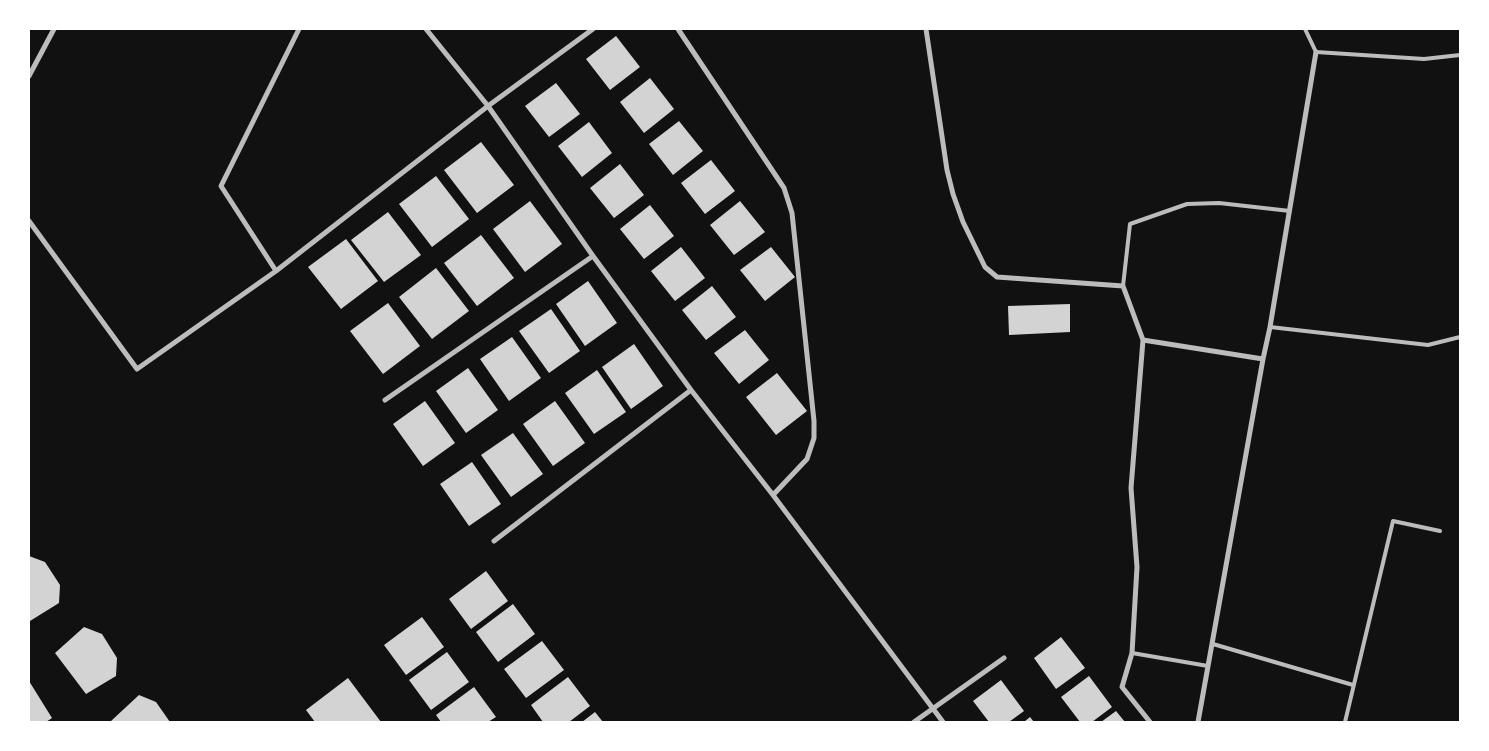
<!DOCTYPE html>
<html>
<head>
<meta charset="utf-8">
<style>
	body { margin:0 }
	#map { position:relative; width:1489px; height:751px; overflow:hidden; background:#111; font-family:"Alegreya Sans",sans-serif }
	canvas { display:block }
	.frame { position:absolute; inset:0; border:30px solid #fff; pointer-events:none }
</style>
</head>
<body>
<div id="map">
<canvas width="1489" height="751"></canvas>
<div class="frame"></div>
</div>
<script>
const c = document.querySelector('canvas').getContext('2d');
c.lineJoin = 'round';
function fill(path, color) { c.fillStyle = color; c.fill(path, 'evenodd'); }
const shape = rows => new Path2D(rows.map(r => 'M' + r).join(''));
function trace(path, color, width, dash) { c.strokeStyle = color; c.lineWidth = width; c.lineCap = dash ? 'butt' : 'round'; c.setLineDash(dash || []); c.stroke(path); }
fill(shape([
	[616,36,640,67,610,90,586,59],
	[650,78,674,109,644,133,620,102],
	[556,83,580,114,549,137,525,106],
	[679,121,703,151,673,175,649,144],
	[589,122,612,153,582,177,558,146],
	[481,142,514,185,477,213,444,170],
	[711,160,735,191,705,214,681,183],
	[620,164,644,195,614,218,590,188],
	[436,176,469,219,432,247,399,204],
	[530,201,562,244,525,272,493,229],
	[740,201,765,232,734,255,710,225],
	[650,205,674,236,644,259,620,229],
	[388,212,421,255,384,282,351,240],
	[481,235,514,278,477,306,444,263],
	[346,239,378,281,341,309,308,267],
	[681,247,705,278,675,301,651,271],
	[771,247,795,277,765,301,740,270],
	[436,268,469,311,432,339,399,297],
	[588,281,617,323,585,346,556,304],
	[712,286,736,317,706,340,682,310],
	[388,303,420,346,383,374,350,331],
	[1070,304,1070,332,1009,335,1008,306],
	[551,309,580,351,549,373,519,331],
	[745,330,769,360,739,384,714,353],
	[512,337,541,378,509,401,480,359],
	[634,344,663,386,631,409,602,367],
	[468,368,498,410,466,433,436,391],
	[597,370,626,412,594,434,565,393],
	[777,373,807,411,776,435,746,397],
	[425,401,455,443,423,466,393,424],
	[555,401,585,443,553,466,523,424],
	[513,433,543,474,511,497,481,455],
	[472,462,501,504,469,526,440,484],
	[29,556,45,562,60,585,59,603,30,621],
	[486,571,508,601,471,629,449,599],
	[513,604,535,634,498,662,476,632],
	[422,617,444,647,406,675,384,645],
	[84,627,102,634,117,658,116,676,86,694,55,653],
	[1061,637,1085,668,1056,689,1034,658],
	[542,641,564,670,526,698,504,669],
	[447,652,469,682,431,710,409,680],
	[1089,676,1112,707,1092,722,1080,722,1061,697],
	[568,677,590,706,569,722,543,722,531,705],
	[348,678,381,722,315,722,306,710],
	[1001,680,1024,711,1009,722,989,722,973,701],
	[29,681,52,718,46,722,29,722],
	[474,687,496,717,488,722,441,722,436,715],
	[139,695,156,702,170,722,112,722,111,721],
	[1116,711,1125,722,1101,722],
	[595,712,603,722,582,722],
	[1030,717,1034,722,1024,722]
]), '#d3d3d3');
trace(shape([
	[1305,29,1316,52,1424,59,1460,55],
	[1123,286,1130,224,1187,204,1219,203,1290,211],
	[1270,327,1428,345,1460,337],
	[1213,644,1353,685],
	[1132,653,1208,666],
	[1345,722,1393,521,1440,531]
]), '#bcbcbc', 4);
trace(shape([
	[426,29,488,106,593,256,691,390,773,495,943,722],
	[678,29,784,188,792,213,814,421,814,438,807,459,773,495],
	[926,29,947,170,953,194,963,222,985,267,997,277,1123,286,1143,340,1263,359],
	[29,76,54,29],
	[29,221,137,369,276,271,488,106,593,29],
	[276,271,221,186,299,29],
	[1143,340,1131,488,1137,567,1132,653,1122,687,1150,722],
	[385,400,593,256],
	[494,541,691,390],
	[914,722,1004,658],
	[1198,722,1263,359,1270,327,1316,52]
]), '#bcbcbc', 5);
</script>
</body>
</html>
